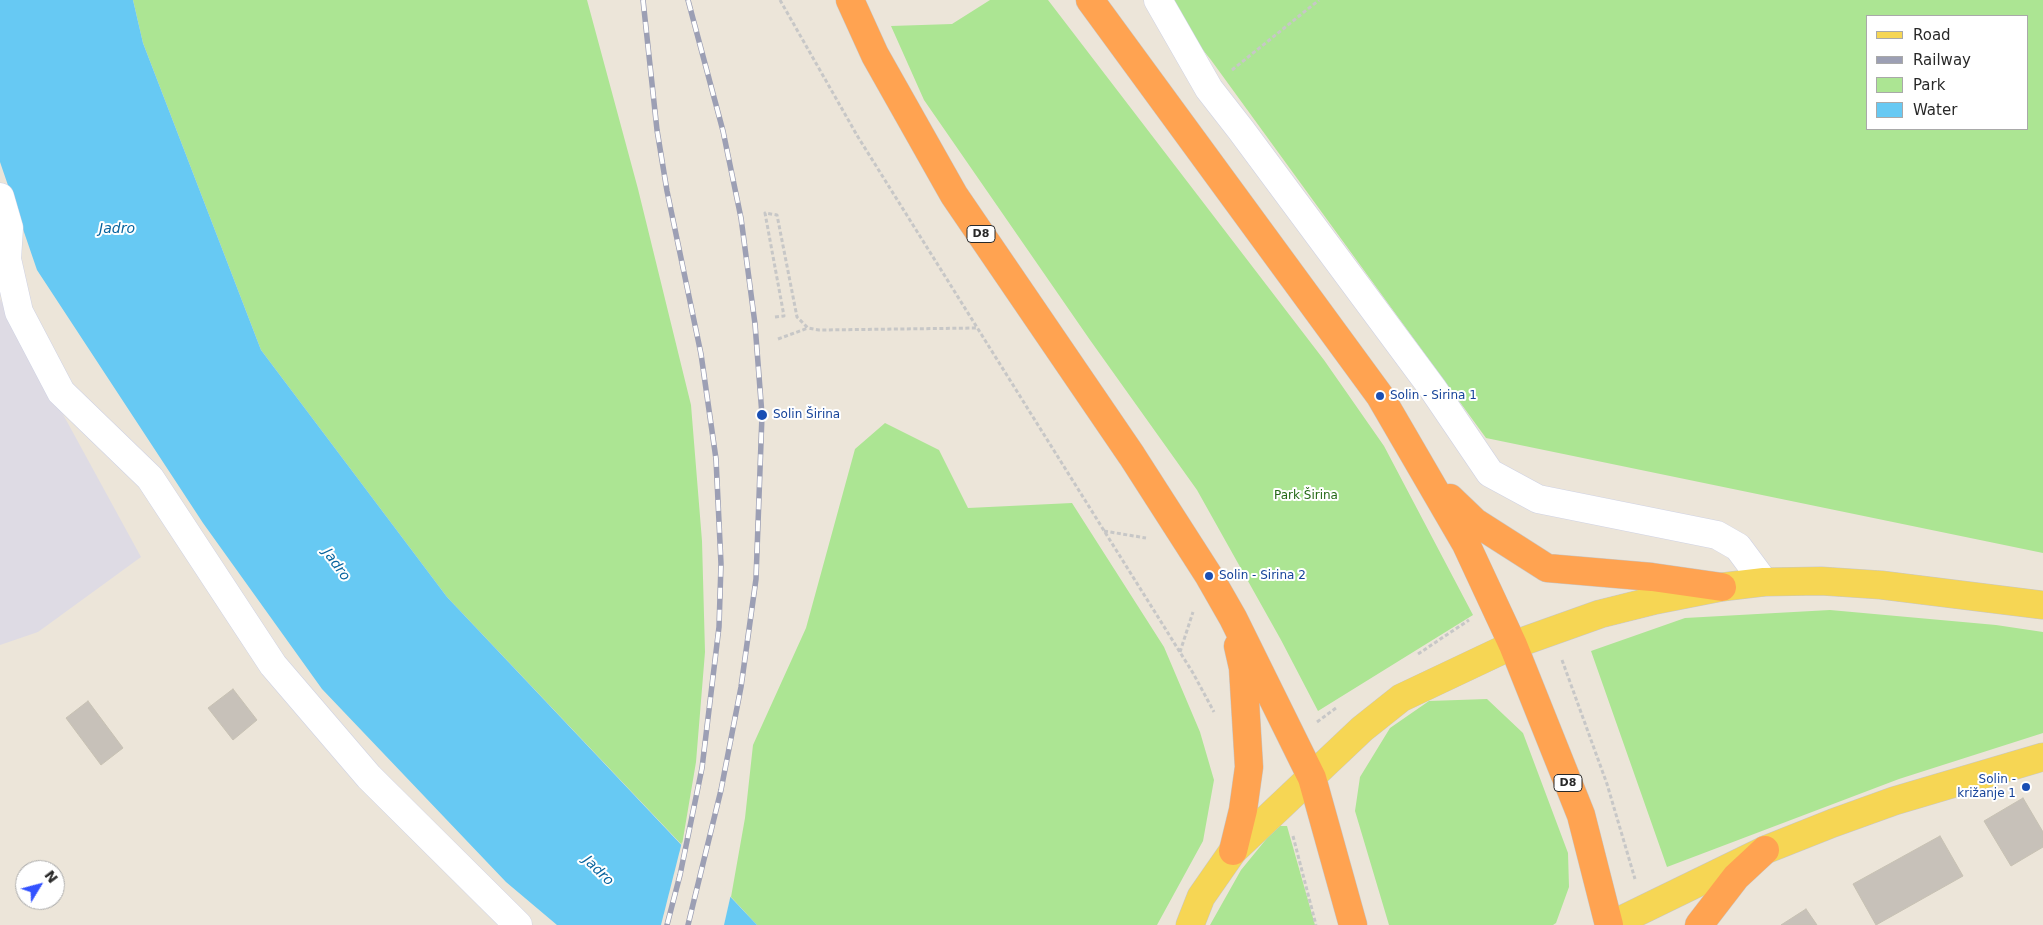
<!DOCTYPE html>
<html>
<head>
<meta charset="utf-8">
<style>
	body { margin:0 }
	#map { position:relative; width:2043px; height:925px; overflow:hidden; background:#ece5d9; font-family:"DejaVu Sans",sans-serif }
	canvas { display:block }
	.legend { position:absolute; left:1866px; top:15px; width:162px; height:115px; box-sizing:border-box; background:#fff; border:1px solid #a9a9a9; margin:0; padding:6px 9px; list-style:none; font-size:15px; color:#292929 }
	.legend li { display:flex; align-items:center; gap:10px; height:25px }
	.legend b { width:25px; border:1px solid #a9a9a9 }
	.north { position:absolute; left:15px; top:860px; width:50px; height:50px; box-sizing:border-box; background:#fff; border:1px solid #a9a9a9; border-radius:50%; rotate:53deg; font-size:14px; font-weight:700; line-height:20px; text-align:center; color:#292929 }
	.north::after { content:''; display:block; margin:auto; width:18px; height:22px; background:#3352ff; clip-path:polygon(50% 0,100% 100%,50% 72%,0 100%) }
</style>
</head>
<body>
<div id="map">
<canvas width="2043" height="925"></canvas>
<ul class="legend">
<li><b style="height:6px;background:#f6d654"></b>Road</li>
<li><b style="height:6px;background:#9c9fb4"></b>Railway</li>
<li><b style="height:14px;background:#ace593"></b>Park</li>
<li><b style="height:14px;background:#67c9f3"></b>Water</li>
</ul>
<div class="north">N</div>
</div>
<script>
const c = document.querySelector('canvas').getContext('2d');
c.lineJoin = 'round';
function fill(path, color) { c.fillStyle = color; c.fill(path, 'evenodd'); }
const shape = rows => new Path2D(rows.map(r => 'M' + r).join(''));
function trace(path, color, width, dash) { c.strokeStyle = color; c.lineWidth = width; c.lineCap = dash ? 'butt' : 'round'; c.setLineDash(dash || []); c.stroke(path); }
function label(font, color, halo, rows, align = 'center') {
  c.font = font + ' "DejaVu Sans",sans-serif'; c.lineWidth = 4; c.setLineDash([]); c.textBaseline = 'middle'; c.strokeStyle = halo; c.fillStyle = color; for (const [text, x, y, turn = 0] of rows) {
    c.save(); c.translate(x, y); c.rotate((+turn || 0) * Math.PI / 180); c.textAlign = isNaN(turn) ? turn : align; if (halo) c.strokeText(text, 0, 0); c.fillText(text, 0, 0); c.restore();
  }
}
fill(shape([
	[0,299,141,557,38,632,0,645]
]), '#dedbe4');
fill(shape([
	[133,0,587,0,638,189,691,405,702,541,705,652,696,762,682,845,447,597,261,350,143,43],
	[990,0,1048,0,1324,360,1384,446,1473,615,1318,711,1281,640,1197,490,1090,340,924,100,891,26,952,24],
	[1163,0,2043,0,2043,553,1486,438,1211,60],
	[1867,16,2027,16,2027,129,1867,129],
	[885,423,939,450,968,508,1072,503,1164,647,1200,732,1214,780,1203,841,1157,925,757,925,731,897,745,818,753,745,806,628,855,449],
	[1830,610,1996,625,2043,632,2043,733,1899,779,1667,867,1591,651,1685,618],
	[1487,699,1523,733,1568,853,1569,887,1556,923,1553,925,1389,925,1355,811,1360,777,1390,728,1429,701],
	[1277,826,1287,826,1315,925,1210,925,1241,870]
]), '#ace593');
fill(shape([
	[0,0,133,0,143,43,261,350,447,597,757,925,557,925,506,882,322,689,203,523,37,270,0,162]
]), '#67c9f3');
fill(shape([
	[682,842,731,894,724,925,661,925]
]), '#ece5d9');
const building = shape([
	[233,689,257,720,233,740,208,708,233,689],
	[88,701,123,748,101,765,66,718,88,701],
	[2023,798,2043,832,2043,847,2011,866,1984,821,2023,798],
	[1940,836,1963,876,1876,925,1853,884,1940,836],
	[1806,909,1817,925,1781,925,1806,909]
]);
fill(building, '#c7c1b9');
trace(building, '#c7c1b3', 1);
const minor = shape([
	[1158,0,1209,89,1241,130,1433,389,1490,473,1538,499,1717,535,1738,547,1764,582],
	[0,197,9,228,7,259,19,312,61,392,150,478,273,665,369,777,518,925]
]);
const major = shape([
	[1190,925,1201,897,1233,851,1362,729,1401,698,1513,645,1600,614,1656,600,1722,587,1764,582,1821,581,1881,585,2043,605],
	[1611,925,1765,850,1833,823,1894,801,2043,757]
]);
const highway = shape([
	[850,0,875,55,954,195,1132,456,1209,576,1233,618,1312,778,1353,925],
	[1090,0,1380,396,1466,544,1513,645,1581,815,1609,925],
	[1450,498,1475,522,1547,568,1652,577,1722,587],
	[1233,851,1243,810,1249,767,1243,668,1238,646],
	[1699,925,1736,877,1765,850]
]);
trace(minor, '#cfd2e3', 29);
trace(major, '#c7c7c7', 29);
trace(highway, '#c7c7c7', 29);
trace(shape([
	[780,0,858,137,1193,673,1214,712],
	[1232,70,1319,0],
	[775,317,784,316,765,213,777,215,797,317,808,328,819,330,977,328],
	[778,339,808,328],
	[1104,531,1146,538],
	[1180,652,1193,612],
	[1418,654,1469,620],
	[1562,660,1607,784,1635,879],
	[1317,722,1336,708],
	[1293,836,1316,925]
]), '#c7c7c7', 3, [4, 2.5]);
trace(minor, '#fff', 28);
trace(major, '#f6d654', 28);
trace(highway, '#ffa351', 28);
const rail = shape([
	[643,0,657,130,667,191,701,354,716,459,721,564,719,627,702,768,680,875,667,925],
	[688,0,723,131,741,218,755,324,762,415,756,579,741,687,721,790,688,925]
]);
trace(rail, '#9c9fb4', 5.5);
trace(rail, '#fff', 4, [11]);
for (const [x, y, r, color] of [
	[1380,396,5,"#1a4fb4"],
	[762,415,6,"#1a4fb4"],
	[1209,576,5,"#1a4fb4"],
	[2026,787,5,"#1a4fb4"]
]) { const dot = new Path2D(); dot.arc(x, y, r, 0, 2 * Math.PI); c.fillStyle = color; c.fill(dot); trace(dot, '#fff', 2); }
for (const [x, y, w] of [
	[981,234,28],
	[1568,783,28]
]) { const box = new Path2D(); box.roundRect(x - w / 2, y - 8.5, w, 17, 4); c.fillStyle = '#fff'; c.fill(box); trace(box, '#292929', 1); }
label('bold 11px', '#292929', null, [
	["D8",981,234],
	["D8",1568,783]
]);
label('12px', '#164399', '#fff', [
	["Solin - Sirina 1",1390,396],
	["Solin Širina",773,415],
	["Solin - Sirina 2",1219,576],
	["Solin -",2016,780,"right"],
	["križanje 1",2016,794,"right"]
], 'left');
label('12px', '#246816', '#fff', [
	["Park Širina",1306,496]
]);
label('italic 14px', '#08649e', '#fff', [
	["Jadro",117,229],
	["Jadro",336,565,54],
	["Jadro",598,871,44]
]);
</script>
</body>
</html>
